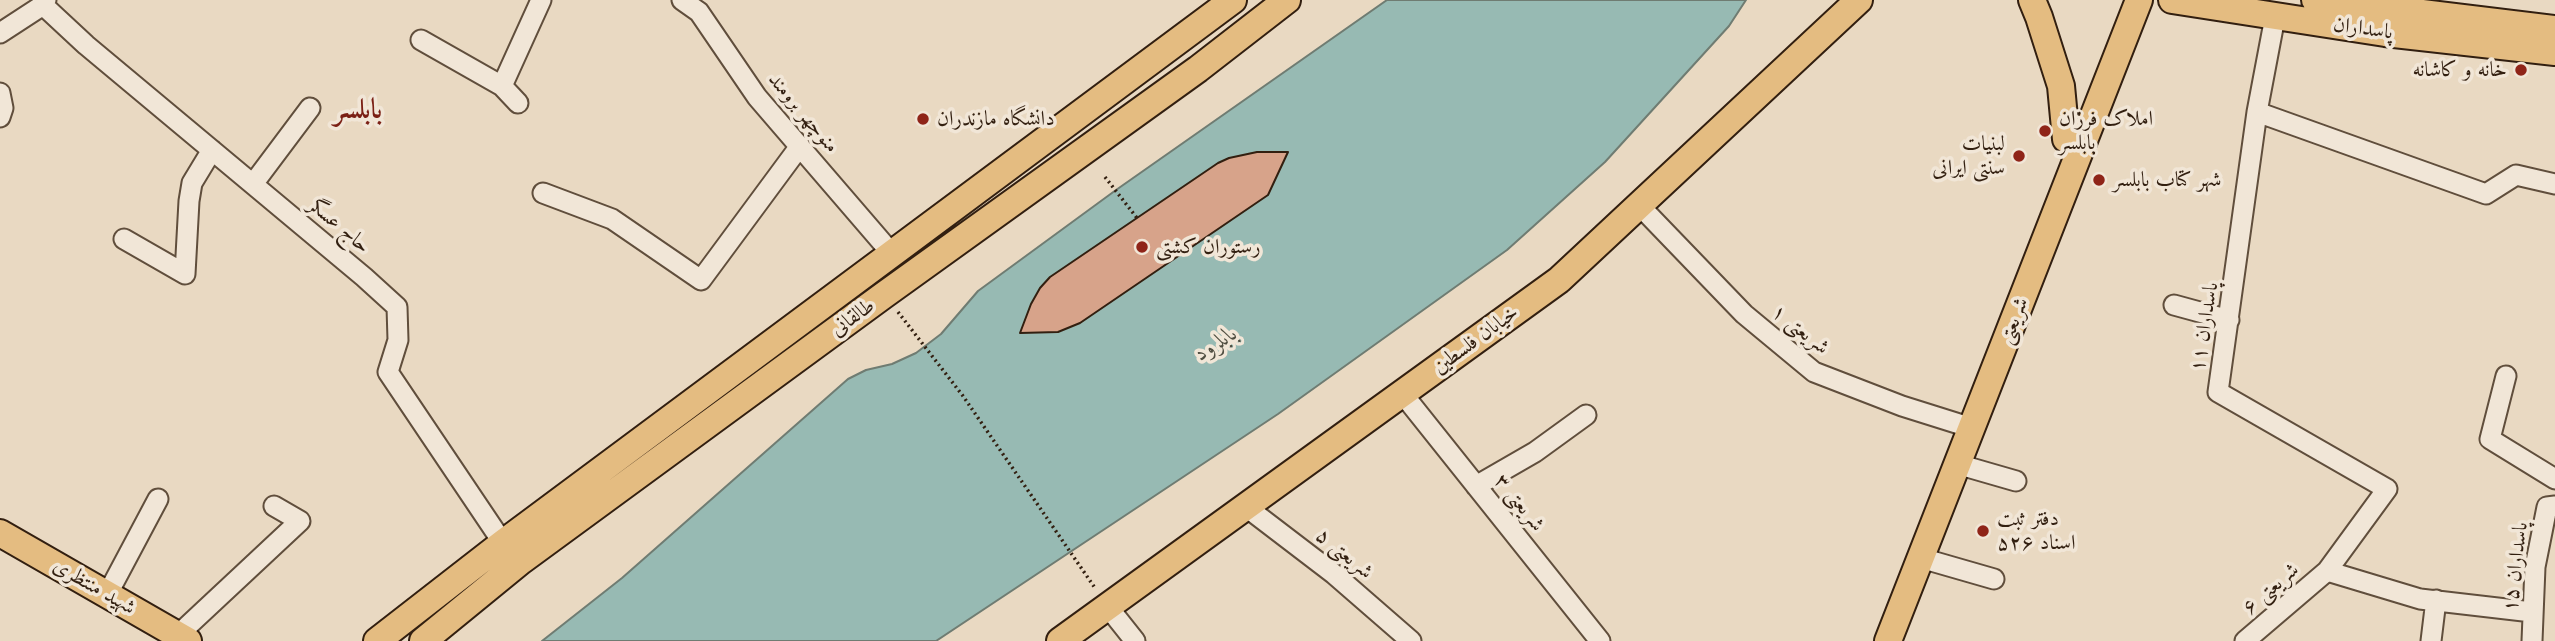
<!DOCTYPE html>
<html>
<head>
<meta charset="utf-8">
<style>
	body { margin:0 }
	canvas { display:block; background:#e9d9c2 }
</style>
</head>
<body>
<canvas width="2555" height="641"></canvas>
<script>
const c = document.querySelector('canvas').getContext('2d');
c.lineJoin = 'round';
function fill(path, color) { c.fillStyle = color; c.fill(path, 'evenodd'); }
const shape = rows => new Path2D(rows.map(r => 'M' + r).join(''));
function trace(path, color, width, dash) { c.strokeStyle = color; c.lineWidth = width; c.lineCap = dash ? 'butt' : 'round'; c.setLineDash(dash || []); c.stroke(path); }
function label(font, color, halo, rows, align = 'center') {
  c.font = font + ' "Old Standard TT",Amiri,serif'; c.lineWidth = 7; c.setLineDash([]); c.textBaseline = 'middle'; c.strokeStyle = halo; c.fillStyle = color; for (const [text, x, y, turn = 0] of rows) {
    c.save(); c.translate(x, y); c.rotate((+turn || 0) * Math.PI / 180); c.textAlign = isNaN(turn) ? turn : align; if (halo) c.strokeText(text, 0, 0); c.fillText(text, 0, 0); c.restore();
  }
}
const water = shape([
	[1387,0,1746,0,1729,26,1605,162,1507,250,1278,414,936,641,542,641,622,578,848,379,866,370,892,364,916,353,941,334,978,291,1116,190,1387,0]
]);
fill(water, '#97bab3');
trace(water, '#6f7c72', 2);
const building = shape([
	[1257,152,1288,152,1268,195,1080,323,1058,332,1020,333,1031,304,1040,288,1050,277,1218,163,1229,158,1257,152]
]);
fill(building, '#d7a38a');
trace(building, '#321f10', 2);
const minor = shape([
	[682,0,699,12,757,97,893,255],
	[43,5,86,45,364,277,397,307,398,340,388,372,503,543],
	[0,33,43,5,46,0],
	[421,40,502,86,518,103],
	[502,86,541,0],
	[0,93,3,108,0,117],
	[2257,112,2486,194,2516,175,2555,184],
	[253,184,310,108],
	[543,193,612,219,701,280,800,146],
	[1639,205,1744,314,1814,372,1902,406,1972,428],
	[124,239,185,274,189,201,192,183,212,150],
	[2174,305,2229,320],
	[2506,376,2490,439,2555,479],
	[1402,393,1600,641],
	[1957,464,2016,481],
	[1476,486,1535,452,1586,415],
	[1245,506,1334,574,1411,641],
	[1921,558,1994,579],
	[2327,571,2420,599,2532,612],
	[107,595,158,499],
	[1108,607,1135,641],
	[178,635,300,521,274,506],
	[2245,641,2327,571,2387,489,2218,392,2257,112,2275,17],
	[2431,641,2436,600],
	[2532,641,2535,567,2547,507,2555,506]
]);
const major = shape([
	[2032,0,2039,17,2061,86,2066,139],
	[2172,0,2385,33,2555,52],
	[2315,0,2555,29],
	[0,533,188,641],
	[377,641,503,543,1233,0],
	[423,641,521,561,884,295,1198,69,1287,0],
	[1060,641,1559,280,1859,0],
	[1888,641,2139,0]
]);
trace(minor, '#604e3c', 23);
trace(major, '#321f10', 30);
trace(shape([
	[1105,177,1137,218],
	[898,312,963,396,1095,588]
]), '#321f10', 3.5, [2, 3.5]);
trace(minor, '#f1e6d7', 19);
trace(major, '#e4bc81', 26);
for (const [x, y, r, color] of [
	[2521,70,7,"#8f2418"],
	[923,119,7,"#8f2418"],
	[2045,131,7,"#8f2418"],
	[2019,156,7,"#8f2418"],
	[2099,180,7,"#8f2418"],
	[1142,247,7,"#8f2418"],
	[1983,531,7,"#8f2418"]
]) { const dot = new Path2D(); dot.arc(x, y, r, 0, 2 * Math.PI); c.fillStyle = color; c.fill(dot); trace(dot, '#f1e6d7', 2.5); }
label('21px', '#321f10', '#f1e6d7', [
	["پاسداران",2363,29,8],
	["منوچهر برومند",803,113,50],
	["حاج عسگر",339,226,40],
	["طالقانی",853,318,-36],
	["شریعتی",2014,321,-69],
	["پاسداران ۱۱",2205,327,-81],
	["شریعتی ۱",1800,330,38],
	["خیابان فلسطین",1476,340,-36],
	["شریعتی ۳",1519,503,51],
	["شریعتی ۵",1344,554,39],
	["پاسداران ۱۵",2516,567,-83],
	["شهید منتظری",94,587,30],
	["شریعتی ۶",2271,589,-41]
]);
label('21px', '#321f10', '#f1e6d7', [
	["خانه و کاشانه",2507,70,"right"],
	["دانشگاه مازندران",937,119],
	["املاک فرزان",2059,119],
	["بابلسر",2059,143],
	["لبنیات",2005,144,"right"],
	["سنتی ایرانی",2005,168,"right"],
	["شهر کتاب بابلسر",2113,180],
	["رستوران کشتی",1156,247],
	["دفتر ثبت",1997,519],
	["اسناد ۵۲۶",1997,543]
], 'left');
label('italic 23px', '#504e41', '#f1e6d7', [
	["بابلرود",1216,344,-33]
]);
label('bold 28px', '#7a1f14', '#f1e6d7', [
	["بابلسر",358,111]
]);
</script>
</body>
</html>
